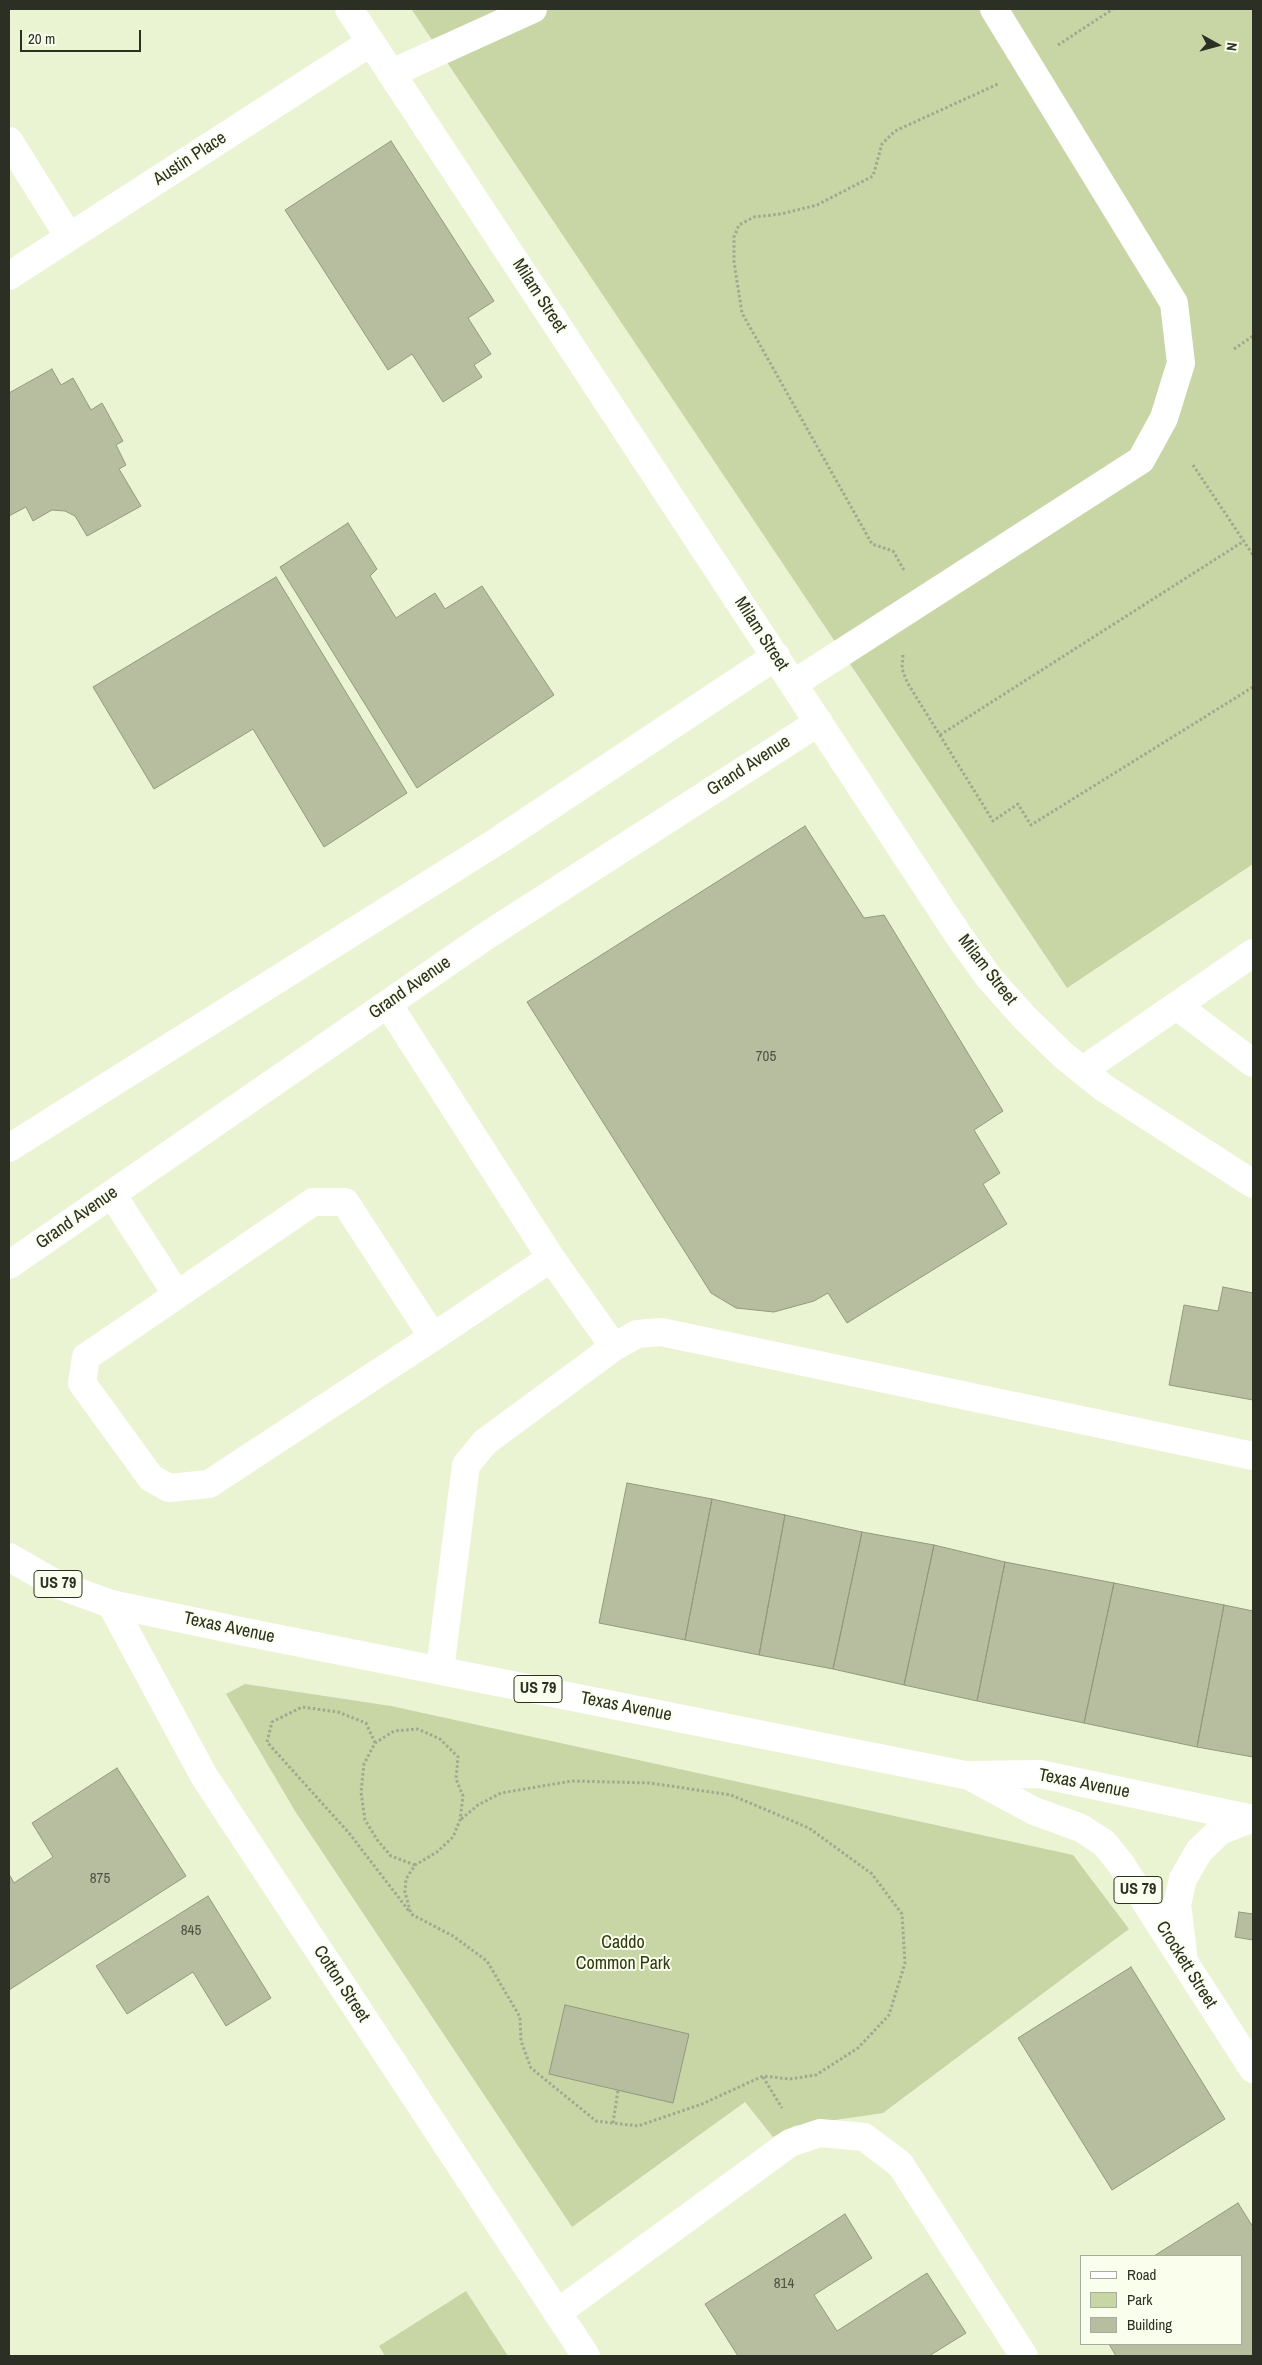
<!DOCTYPE html>
<html>
<head>
<meta charset="utf-8">
<style>
	body { margin:0 }
	#map { position:relative; width:1262px; height:2365px; overflow:hidden; background:#eaf4d3; font-family:"Archivo Narrow",sans-serif }
	canvas { display:block }
	.frame { position:absolute; inset:0; border:10px solid #2c3024; pointer-events:none }
	.legend { position:absolute; left:1080px; top:2255px; width:162px; height:90px; box-sizing:border-box; background:#f9ffec; border:1px solid #a7ac9c; margin:0; padding:6px 9px; list-style:none; font-size:15px; color:#2c3024 }
	.legend li { display:flex; align-items:center; gap:10px; height:25px }
	.legend b { width:25px; border:1px solid #a7ac9c }
	.north { position:absolute; left:1192px; top:20px; width:50px; height:50px; -webkit-text-stroke:4px #f9ffec; paint-order:stroke; rotate:97deg; font-size:14px; font-weight:700; line-height:20px; text-align:center; color:#2c3024 }
	.north::after { content:''; display:block; margin:auto; width:18px; height:22px; background:#2c3024; clip-path:polygon(50% 0,100% 100%,50% 72%,0 100%) }
	.scale { position:absolute; left:20px; top:30px; width:121px; height:22px; box-sizing:border-box; border:2px solid #2c3024; border-top:0; padding-left:6px; font-size:15px; line-height:18px; white-space:nowrap; color:#2c3024; -webkit-text-stroke:4px #f9ffec; paint-order:stroke }
</style>
</head>
<body>
<div id="map">
<canvas width="1262" height="2365"></canvas>
<div class="frame"></div>
<ul class="legend">
<li><b style="height:6px;background:#fff"></b>Road</li>
<li><b style="height:14px;background:#c8d5a5"></b>Park</li>
<li><b style="height:14px;background:#b6be9f"></b>Building</li>
</ul>
<div class="north">N</div>
<div class="scale">20 m</div>
</div>
<script>
const c = document.querySelector('canvas').getContext('2d');
c.lineJoin = 'round';
function fill(path, color) { c.fillStyle = color; c.fill(path, 'evenodd'); }
const shape = rows => new Path2D(rows.map(r => 'M' + r).join(''));
function trace(path, color, width, dash) { c.strokeStyle = color; c.lineWidth = width; c.lineCap = dash ? 'butt' : 'round'; c.setLineDash(dash || []); c.stroke(path); }
function label(font, color, halo, rows, align = 'center') {
  c.font = font + ' "Archivo Narrow",sans-serif'; c.lineWidth = 4; c.setLineDash([]); c.textBaseline = 'middle'; c.strokeStyle = halo; c.fillStyle = color; for (const [text, x, y, turn = 0] of rows) {
    c.save(); c.translate(x, y); c.rotate((+turn || 0) * Math.PI / 180); c.textAlign = isNaN(turn) ? turn : align; if (halo) c.strokeText(text, 0, 0); c.fillText(text, 0, 0); c.restore();
  }
}
fill(shape([
	[414,9,1253,9,1253,864,1067,988,412,10],
	[245,1684,391,1706,1073,1855,1129,1929,883,2113,794,2126,773,2137,745,2102,572,2227,295,1811,226,1694],
	[466,2291,508,2356,385,2356,379,2346]
]), '#c8d5a5');
const building = shape([
	[391,141,494,301,468,318,491,354,474,365,482,377,443,402,412,354,388,370,285,210,391,141],
	[52,369,61,385,73,378,91,410,102,403,123,441,116,445,126,465,119,469,141,506,87,536,75,516,65,511,52,510,33,521,26,507,9,516,9,393,52,369],
	[348,523,377,569,370,576,396,618,435,593,445,609,482,586,554,695,417,788,280,567,348,523],
	[276,577,407,793,324,847,253,729,154,789,93,687,276,577],
	[805,826,864,918,884,915,1003,1111,974,1130,1000,1173,983,1184,1007,1224,847,1323,828,1293,814,1301,774,1312,736,1308,711,1293,527,1002,805,826],
	[1223,1287,1253,1293,1253,1400,1169,1385,1184,1305,1218,1311,1223,1287],
	[627,1483,712,1499,685,1640,599,1623,627,1483],
	[712,1499,785,1515,759,1655,685,1640,712,1499],
	[785,1515,862,1532,833,1669,759,1655,785,1515],
	[862,1532,934,1545,904,1685,833,1669,862,1532],
	[934,1545,1005,1562,977,1701,904,1685,934,1545],
	[1005,1562,1114,1583,1084,1723,977,1701,1005,1562],
	[1114,1583,1224,1605,1197,1747,1084,1723,1114,1583],
	[1224,1605,1253,1611,1253,1757,1197,1747,1224,1605],
	[117,1768,186,1876,9,1990,9,1874,14,1883,53,1857,32,1823,117,1768],
	[208,1896,271,1998,226,2026,193,1972,127,2014,96,1966,208,1896],
	[1239,1912,1253,1914,1253,1940,1235,1937,1239,1912],
	[1131,1967,1225,2119,1112,2190,1018,2038,1131,1967],
	[565,2005,689,2034,673,2103,549,2074,565,2005],
	[1238,2203,1253,2227,1253,2356,1116,2356,1109,2344,1241,2344,1241,2256,1154,2256,1238,2203],
	[845,2214,872,2258,814,2295,837,2331,927,2273,966,2333,929,2356,738,2356,705,2304,845,2214]
]);
fill(building, '#b6be9f');
trace(building, '#929a7c', 1);
trace(shape([
	[1058,45,1113,9],
	[1234,349,1253,336],
	[1193,465,1253,555],
	[904,570,893,551,872,544,742,313,734,262,734,237,739,225,754,217,781,214,817,205,873,176,882,144,895,131,998,84],
	[903,655,902,669,907,682,993,821,1018,804,1031,825,1253,687],
	[940,735,1244,541],
	[375,1743,366,1723,338,1712,302,1707,272,1722,267,1742,349,1833,409,1911],
	[415,1865,391,1856,378,1841,365,1820,361,1792,364,1764,375,1743,394,1731,418,1729,440,1739,458,1757,456,1779,463,1796,460,1820,453,1837,437,1852,415,1865,406,1879,405,1892,411,1914,453,1936,487,1961,520,2017,521,2041,531,2068,596,2121,638,2126,702,2104,763,2076,790,2079,816,2075,858,2048,889,2015,905,1963,902,1914,872,1874,809,1828,731,1795,650,1783,572,1781,501,1793,478,1805,460,1820],
	[763,2077,782,2108],
	[613,2123,618,2090]
]), '#a1a88f', 3, [2.5, 2.5]);
trace(shape([
	[349,9,959,936,990,979,1025,1018,1063,1055,1104,1088,1253,1184],
	[392,73,533,9],
	[9,141,69,237],
	[9,276,371,42],
	[793,684,1141,460,1164,418,1181,363,1174,303,994,9],
	[388,1004,551,1258,614,1347],
	[1177,1006,1253,1063],
	[1083,1070,1253,953],
	[9,1148,496,842,776,656],
	[112,1194,177,1295],
	[9,1265,486,936,819,722],
	[433,1337,345,1202,313,1202,86,1357,82,1383,151,1478,169,1488,209,1484,433,1337,551,1258],
	[111,1604,204,1776,586,2356],
	[440,1670,466,1465,485,1442,614,1347,637,1334,661,1332,1253,1456],
	[557,2313,790,2143,820,2133,864,2137,900,2164,1024,2356]
]), '#fff', 28);
trace(shape([
	[9,1557,56,1584,111,1604,245,1632,965,1775,1040,1774,1253,1819],
	[969,1776,1034,1811,1081,1828,1104,1843,1121,1864,1253,2069],
	[1183,1953,1177,1904,1183,1879,1199,1851,1220,1831,1250,1819]
]), '#fff', 28);
label('15px', '#4e5443', null, [
	["705",766,1057],
	["875",100,1879],
	["845",191,1931],
	["814",784,2284]
]);
for (const [x, y, w] of [
	[58,1584,48],
	[538,1689,48],
	[1138,1890,48]
]) { const box = new Path2D(); box.roundRect(x - w / 2, y - 13.5, w, 27, 4); c.fillStyle = '#f9ffec'; c.fill(box); trace(box, '#2c3024', 1); }
label('bold 16px', '#2c3024', null, [
	["US 79",58,1584],
	["US 79",538,1689],
	["US 79",1138,1890]
]);
label('18px', '#2c3024', '#f9ffec', [
	["Austin Place",190,159,-33],
	["Milam Street",539,296,57],
	["Milam Street",761,634,57],
	["Grand Avenue",749,766,-33],
	["Milam Street",987,970,52],
	["Grand Avenue",410,988,-35],
	["Grand Avenue",77,1218,-35],
	["Texas Avenue",229,1628,12],
	["Texas Avenue",626,1707,11],
	["Texas Avenue",1084,1784,11],
	["Crockett Street",1186,1965,58],
	["Cotton Street",341,1984,57]
]);
label('18px', '#303910', '#f9ffec', [
	["Caddo",623,1943],
	["Common Park",623,1964]
]);
</script>
</body>
</html>
